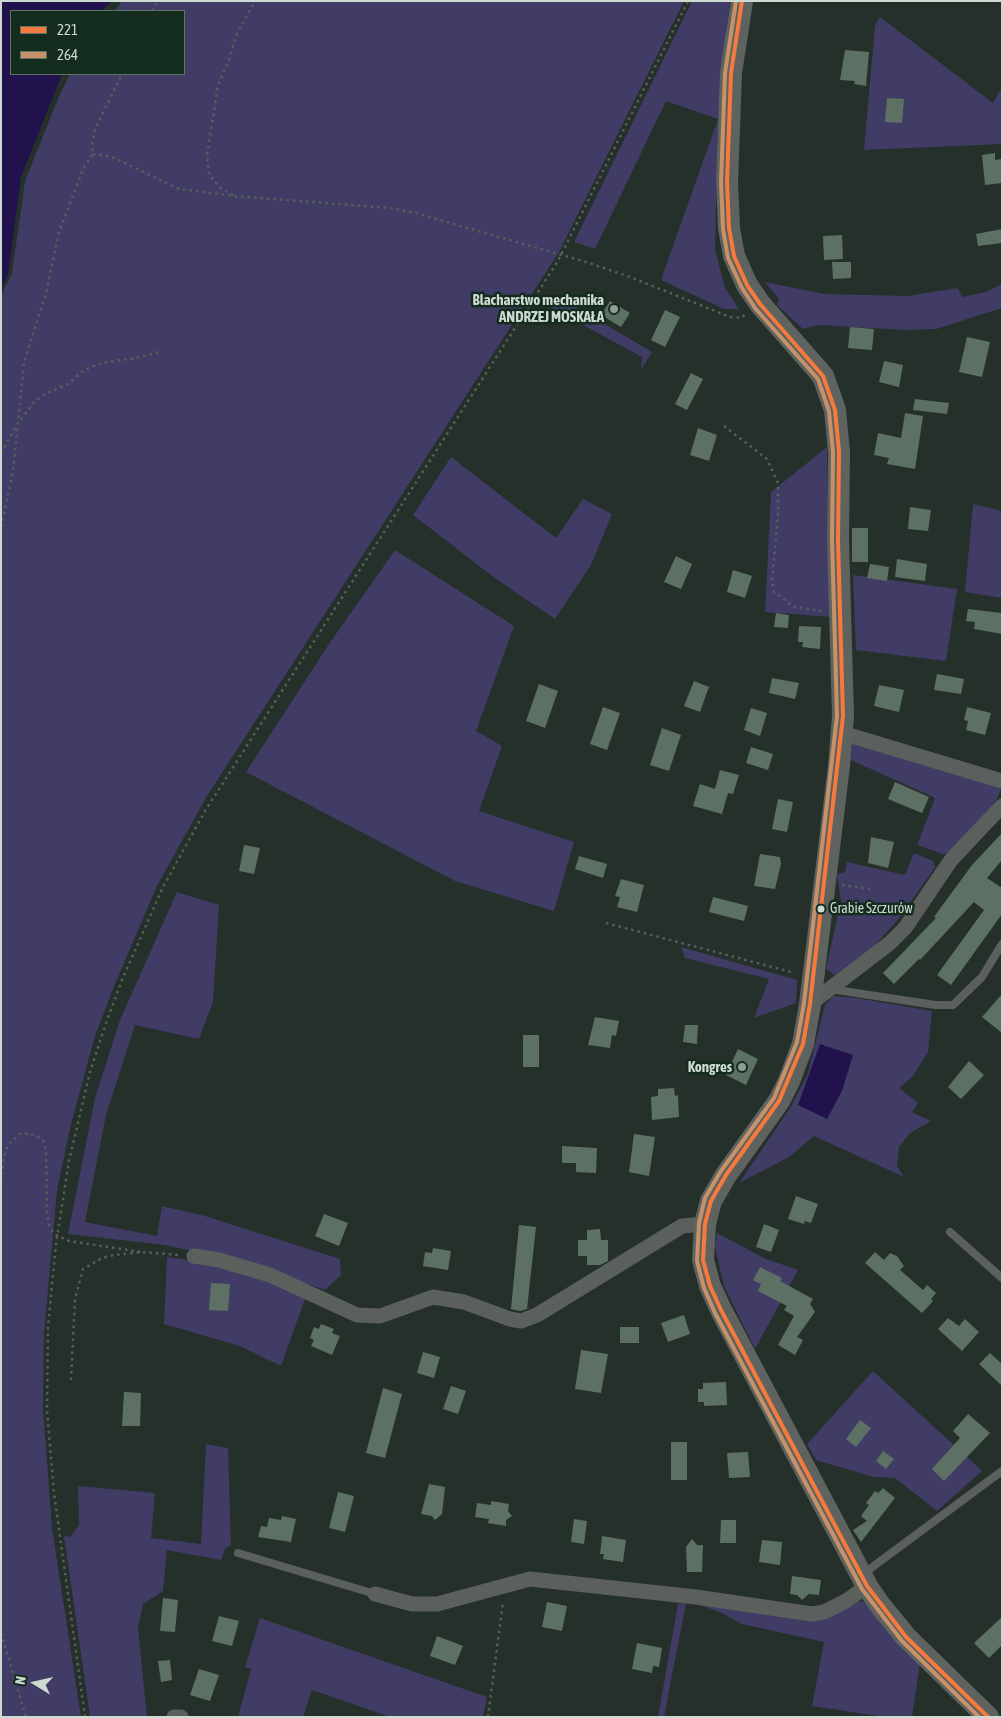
<!DOCTYPE html>
<html>
<head>
<meta charset="utf-8">
<style>
	body { margin:0 }
	#map { position:relative; width:1003px; height:1718px; overflow:hidden; background:#243029; font-family:"Asap Condensed",sans-serif }
	canvas { display:block }
	.frame { position:absolute; inset:0; border:2px solid #ccdad1; pointer-events:none }
	.legend { position:absolute; left:10px; top:10px; width:175px; height:65px; box-sizing:border-box; background:#142c1e; border:1px solid #5e7266; margin:0; padding:6px 9px; list-style:none; font-size:15px; color:#ccdad1 }
	.legend li { display:flex; align-items:center; gap:10px; height:25px }
	.legend b { width:25px; border:1px solid #5e7266 }
	.north { position:absolute; left:10px; top:1658px; width:50px; height:50px; -webkit-text-stroke:4px #142c1e; paint-order:stroke; rotate:280deg; font-size:14px; font-weight:700; line-height:20px; text-align:center; color:#ccdad1 }
	.north::after { content:''; display:block; margin:auto; width:18px; height:22px; background:#ccdad1; clip-path:polygon(50% 0,100% 100%,50% 72%,0 100%) }
</style>
</head>
<body>
<div id="map">
<canvas width="1003" height="1718"></canvas>
<div class="frame"></div>
<ul class="legend">
<li><b style="height:6px;background:#f6793e"></b>221</li>
<li><b style="height:6px;background:#c7916a"></b>264</li>
</ul>
<div class="north">N</div>
</div>
<script>
const c = document.querySelector('canvas').getContext('2d');
c.lineJoin = 'round';
function fill(path, color) { c.fillStyle = color; c.fill(path, 'evenodd'); }
const shape = rows => new Path2D(rows.map(r => 'M' + r).join(''));
function trace(path, color, width, dash) { c.strokeStyle = color; c.lineWidth = width; c.lineCap = dash ? 'butt' : 'round'; c.setLineDash(dash || []); c.stroke(path); }
function label(font, color, halo, rows, align = 'center') {
  c.font = font + ' "Asap Condensed",sans-serif'; c.lineWidth = 5; c.setLineDash([]); c.textBaseline = 'middle'; c.strokeStyle = halo; c.fillStyle = color; for (const [text, x, y, turn = 0] of rows) {
    c.save(); c.translate(x, y); c.rotate((+turn || 0) * Math.PI / 180); c.textAlign = isNaN(turn) ? turn : align; if (halo) c.strokeText(text, 0, 0); c.fillText(text, 0, 0); c.restore();
  }
}
fill(shape([
	[122,1,684,1,559,252,207,796,157,886,115,984,95,1036,71,1124,57,1190,44,1334,43,1408,52,1528,81,1717,1,1717,1,296,12,273,25,181,60,94,70,74,184,74,184,11,115,11],
	[692,1,730,1,718,120,715,249,725,288,739,309,724,309,661,280,718,119,666,101,595,249,574,242],
	[880,17,993,103,1002,87,1002,144,864,150,875,26],
	[765,282,824,294,908,296,958,288,962,297,986,292,1002,284,1002,308,936,329,906,330,818,325,803,329,777,305,779,299],
	[561,298,652,352,641,370,642,357,550,307],
	[827,447,827,540,832,617,765,612,771,492],
	[451,457,556,538,583,499,612,514,591,565,555,619,496,579,413,515],
	[973,504,1002,511,1002,598,965,592],
	[395,550,514,626,476,731,502,746,479,811,574,842,554,911,455,881,246,772,329,644],
	[853,575,957,589,946,661,856,650],
	[852,743,997,785,1001,789,997,799,969,833,951,852,943,854,917,845,935,798,851,760],
	[914,853,933,861,935,867,901,916,869,952,835,975,826,969,841,901,837,874,845,872,847,862,905,875],
	[177,892,219,905,213,1002,199,1039,135,1025,106,1115,85,1222,157,1236,162,1206,205,1216,340,1259,341,1275,325,1290,239,1261,165,1245,68,1234,95,1098,120,1020],
	[681,947,797,980,796,1003,754,1018,769,979,685,958],
	[833,996,856,998,932,1011,928,1052,912,1077,899,1088,918,1103,912,1112,931,1121,910,1133,899,1147,897,1166,904,1177,814,1136,789,1157,739,1183,790,1108,807,1076,825,1005],
	[717,1233,764,1258,798,1270,755,1349,724,1286,715,1247],
	[167,1257,218,1264,306,1296,281,1366,240,1346,164,1324],
	[873,1371,982,1471,937,1511,895,1478,874,1477,816,1460,807,1444],
	[206,1444,228,1448,231,1545,225,1549,221,1560,167,1550,163,1591,143,1604,138,1629,147,1717,90,1717,64,1536,70,1537,79,1525,78,1486,155,1493,151,1538,201,1544],
	[863,1601,888,1632,920,1663,912,1717,885,1717,812,1706,824,1642,742,1624,722,1613,697,1604,824,1620,857,1602],
	[686,1603,664,1717,658,1717,678,1604],
	[260,1618,487,1697,483,1717,390,1717,312,1690,303,1717,238,1717,251,1669,245,1667]
]), '#403c66');
fill(shape([
	[1,1,112,1,101,11,11,11,11,74,62,74,21,177,8,274,1,289],
	[820,1044,853,1055,842,1091,827,1119,798,1105]
]), '#21124e');
fill(shape([
	[845,50,869,52,866,86,854,84,855,81,840,80],
	[887,98,904,99,902,123,885,122],
	[995,153,995,160,1002,159,1002,183,985,185,982,155],
	[1002,229,1002,243,978,246,976,234],
	[842,235,843,259,824,260,823,236],
	[832,262,851,262,851,278,833,279],
	[610,301,630,313,621,327,601,315],
	[665,310,680,317,665,347,651,340],
	[850,327,874,329,872,350,848,348],
	[967,337,990,342,982,377,959,372],
	[884,361,903,365,899,387,879,382],
	[691,373,703,379,687,410,675,404],
	[915,399,949,403,947,414,913,410],
	[905,413,923,416,915,469,887,464,889,458,874,455,878,433,901,438],
	[698,428,717,435,709,461,690,455],
	[910,507,931,510,928,531,908,529],
	[852,528,868,528,868,562,852,562],
	[676,556,692,564,681,589,664,582],
	[897,559,927,564,925,581,895,577],
	[870,564,889,567,887,581,867,578],
	[733,570,752,576,745,598,727,592],
	[968,609,1002,613,1002,634,974,629,975,622,966,621],
	[776,613,789,615,788,628,774,627],
	[799,626,821,627,820,649,802,647,803,642,798,642],
	[937,674,964,679,961,694,934,690],
	[772,678,799,683,795,699,769,693],
	[694,681,709,687,700,712,684,706],
	[539,684,558,691,545,728,526,721],
	[879,685,904,690,899,712,874,706],
	[603,707,620,713,607,750,590,744],
	[967,707,991,713,985,735,966,730,968,721,964,720],
	[751,708,767,713,760,736,744,730],
	[662,728,681,735,669,771,650,765],
	[751,747,773,754,768,770,746,763],
	[720,770,739,775,733,794,728,793,722,814,693,806,700,784,715,789],
	[895,782,929,797,922,813,888,799],
	[778,799,793,802,787,832,772,829],
	[1002,833,1002,860,987,878,1002,888,1002,914,951,985,937,975,984,910,974,902,920,960,919,959,894,984,883,973,936,918,934,917,939,910,972,865],
	[871,837,894,842,888,868,868,863],
	[244,845,260,848,254,874,239,871],
	[760,854,780,857,781,864,775,889,754,886],
	[579,856,607,864,603,878,575,869],
	[621,879,644,885,637,912,617,907,620,897,615,896],
	[713,897,748,906,744,921,709,912],
	[1002,994,1002,1033,982,1017],
	[595,1017,619,1021,616,1036,612,1035,610,1048,588,1045],
	[685,1025,698,1025,697,1044,683,1042],
	[523,1035,539,1035,539,1067,523,1067],
	[738,1049,758,1059,746,1085,726,1075],
	[969,1061,984,1075,961,1099,948,1087],
	[674,1088,675,1096,678,1095,679,1117,652,1120,651,1097,658,1096,658,1089],
	[634,1134,655,1137,649,1176,629,1172],
	[562,1146,597,1148,596,1173,576,1172,576,1163,562,1163],
	[796,1196,818,1204,811,1223,805,1221,804,1224,788,1219],
	[324,1214,348,1223,339,1246,315,1236],
	[764,1224,779,1230,771,1252,756,1247],
	[519,1225,536,1227,527,1309,520,1311,511,1309],
	[600,1229,601,1240,608,1240,608,1261,600,1265,587,1265,587,1256,578,1256,578,1240,587,1240,587,1230],
	[433,1248,451,1251,448,1270,423,1266,425,1252,432,1253],
	[875,1252,884,1260,890,1253,897,1256,904,1266,900,1270,923,1290,927,1285,936,1293,931,1299,933,1301,922,1313,865,1263],
	[760,1267,782,1278,780,1281,813,1299,810,1304,815,1312,797,1337,803,1340,795,1355,778,1345,794,1316,784,1310,787,1306,758,1291,761,1284,753,1280],
	[211,1283,230,1284,228,1311,209,1310],
	[684,1315,690,1334,668,1342,661,1323],
	[948,1318,959,1326,965,1319,979,1332,962,1351,938,1329],
	[321,1324,334,1329,332,1333,340,1336,332,1355,311,1346,314,1340,310,1338,314,1327,319,1329],
	[620,1327,639,1327,639,1343,620,1343],
	[581,1350,608,1354,601,1393,575,1389],
	[423,1352,440,1357,434,1378,417,1373],
	[990,1353,1002,1364,1002,1386,979,1364],
	[726,1382,727,1405,704,1406,704,1402,698,1402,698,1389,703,1389,703,1383],
	[451,1386,466,1391,458,1414,443,1409],
	[383,1388,402,1394,385,1458,366,1453],
	[124,1392,141,1393,140,1426,122,1426],
	[968,1414,990,1433,944,1481,932,1469,960,1438,953,1431],
	[860,1420,871,1428,856,1447,846,1439],
	[671,1442,687,1442,687,1480,671,1480],
	[883,1451,894,1459,886,1469,876,1461],
	[748,1452,750,1477,729,1478,727,1453],
	[429,1484,445,1487,442,1514,435,1520,432,1516,421,1514],
	[883,1488,895,1498,861,1542,853,1530,867,1521,861,1516,869,1505,866,1503,875,1491,878,1493],
	[338,1492,354,1496,345,1532,329,1528],
	[491,1501,509,1504,508,1511,512,1516,506,1520,506,1526,488,1523,489,1519,475,1517,477,1503,491,1505],
	[282,1516,296,1519,291,1542,258,1537,261,1526,267,1527,269,1518,281,1520],
	[574,1519,587,1521,584,1544,571,1542],
	[721,1520,736,1520,736,1543,720,1543],
	[602,1536,626,1540,623,1562,603,1559,604,1554,600,1554],
	[692,1539,697,1545,703,1545,702,1572,687,1572,686,1547],
	[762,1540,782,1542,780,1565,759,1562],
	[792,1576,821,1580,819,1595,809,1594,802,1600,797,1595,790,1594],
	[163,1598,178,1600,175,1632,160,1631],
	[547,1602,567,1606,562,1631,542,1627],
	[219,1616,239,1621,232,1646,212,1641],
	[1002,1617,1002,1645,989,1658,974,1643],
	[437,1636,463,1646,455,1665,430,1656],
	[637,1643,662,1648,659,1667,653,1666,652,1673,632,1669],
	[170,1660,172,1680,161,1682,158,1661],
	[199,1669,219,1675,210,1701,190,1695]
]), '#5c7164');
trace(shape([
	[152,11,158,1],
	[93,154,112,157,179,189,234,196,390,208,415,213,583,261,630,277,730,317,741,318,745,315],
	[233,195,219,187,209,174,207,155,218,85,228,63,236,36,255,1],
	[724,426,767,459,778,483,778,513,772,581,774,592,794,607,822,611],
	[1,453,18,423,35,401,45,394,68,384,84,370,101,363,135,358,159,352],
	[1,527,13,472,24,363,46,293,59,232,83,169,93,154,92,144,95,129,122,74],
	[842,885,870,889],
	[606,923,795,973],
	[1,1181,4,1156,8,1145,21,1133,36,1135,43,1141,46,1151,47,1213,49,1225,54,1234,69,1241,141,1252],
	[71,1380,75,1299,83,1269,102,1258,114,1255,141,1252,180,1255],
	[1,1633,26,1717],
	[85,1717,54,1493,47,1411,48,1327,56,1244,69,1161,90,1072,105,1026,122,980,163,887,205,811,558,261,688,1],
	[488,1717,503,1602]
]), '#595e5a', 2.5, [2.5, 4]);
trace(shape([
	[830,989,935,1005,953,1005,982,977,1002,944],
	[950,1232,1002,1278],
	[238,1553,375,1594],
	[863,1574,1002,1471]
]), '#5b605d', 8);
trace(shape([
	[842,733,1002,781],
	[810,1004,890,943,905,928,951,860,1002,806],
	[194,1256,219,1260,270,1275,357,1315,380,1316,433,1297,464,1302,510,1319,521,1321,537,1315,682,1226,705,1224],
	[375,1594,412,1604,437,1604,530,1579,696,1597,812,1614,824,1612,846,1601,867,1586],
	[174,1717,181,1717]
]), '#5b605d', 15);
trace(shape([
	[742,1,731,73,727,182,729,228,734,256,747,285,760,304,823,376,835,410,839,452,838,540,843,716,839,766,810,1004,803,1044,789,1081,779,1101,726,1175,711,1201,705,1224,703,1260,710,1286,721,1310,867,1586,879,1604,906,1637,988,1717]
]), '#5e635f', 22);
trace(shape([
	[742,1,731,73,727,182,729,228,734,256,747,285,760,304,823,376,835,410,839,452,838,540,843,716,810,1004,803,1044,779,1101,726,1175,711,1201,705,1224,703,1260,710,1286,721,1310,867,1586,906,1637,988,1717]
]), '#f6793e', 4);
trace(shape([
	[736,1,725,73,721,182,723,229,728,258,742,288,755,308,818,379,829,411,833,452,832,540,837,716,804,1003,797,1042,774,1098,721,1171,705,1198,699,1223,697,1261,704,1288,715,1313,862,1589,902,1641,979,1717]
]), '#c7916a', 4);
for (const [x, y, r, color] of [
	[614,309,5,"#919e96"],
	[821,909,4.5,"#ccdad1"],
	[742,1067,5,"#919e96"]
]) { const dot = new Path2D(); dot.arc(x, y, r, 0, 2 * Math.PI); c.fillStyle = color; c.fill(dot); trace(dot, '#142c1e', 2); }
label('14px', '#ccdad1', '#142c1e', [
	["Grabie Szczurów",830,909]
], 'left');
label('bold 15px', '#ccdad1', '#142c1e', [
	["Blacharstwo mechanika",604,300],
	["ANDRZEJ MOSKAŁA",604,317],
	["Kongres",732,1067]
], 'right');
</script>
</body>
</html>
